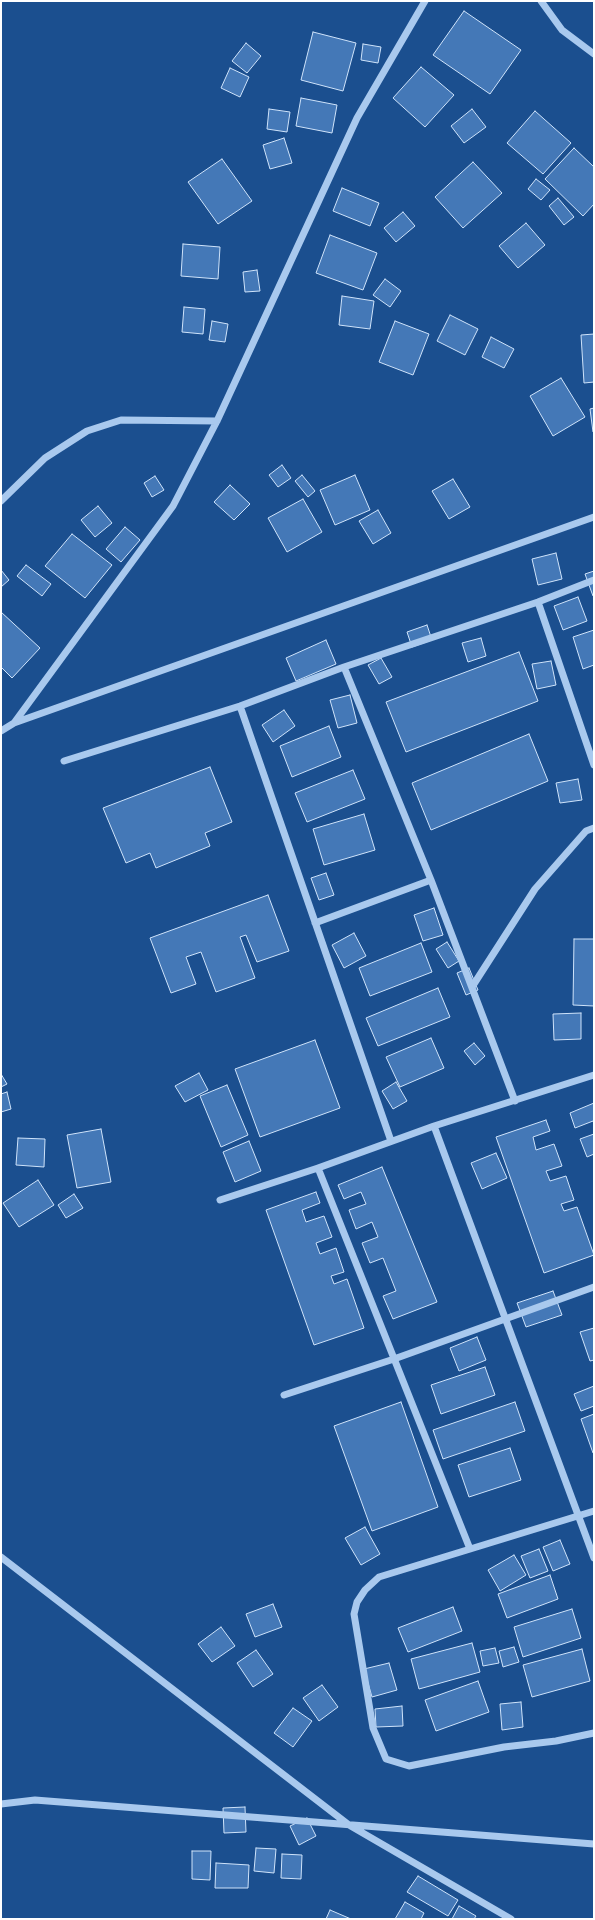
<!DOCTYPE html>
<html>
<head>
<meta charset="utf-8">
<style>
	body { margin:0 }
	#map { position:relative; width:595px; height:1920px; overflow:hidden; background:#1b4f8f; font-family:"Sofia Sans Condensed",sans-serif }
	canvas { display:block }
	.frame { position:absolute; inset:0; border:2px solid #fff; pointer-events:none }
</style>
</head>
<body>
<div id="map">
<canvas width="595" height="1920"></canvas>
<div class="frame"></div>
</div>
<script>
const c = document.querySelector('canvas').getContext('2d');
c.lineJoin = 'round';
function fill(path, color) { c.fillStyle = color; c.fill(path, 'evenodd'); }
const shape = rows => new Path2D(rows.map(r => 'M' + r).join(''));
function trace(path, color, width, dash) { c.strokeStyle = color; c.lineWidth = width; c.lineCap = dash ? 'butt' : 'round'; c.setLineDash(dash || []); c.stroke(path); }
const building = shape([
	[464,11,521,50,490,94,433,55,464,11],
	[313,32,356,43,343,91,301,80,313,32],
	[246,43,261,56,247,73,232,61,246,43],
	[363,44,381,47,378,63,361,60,363,44],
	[421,67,454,95,425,127,393,98,421,67],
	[230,68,249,77,240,97,221,88,230,68],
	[301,98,337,105,332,133,296,126,301,98],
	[269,109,290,112,287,132,267,129,269,109],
	[472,109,486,127,464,143,451,126,472,109],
	[535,111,571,143,543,174,507,143,535,111],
	[284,138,292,163,270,169,263,145,284,138],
	[574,148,594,167,594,204,583,216,545,179,574,148],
	[222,159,252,201,218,224,188,182,222,159],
	[473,162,502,193,463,228,435,197,473,162],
	[536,179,550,190,541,200,528,189,536,179],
	[342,188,379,203,370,226,333,211,342,188],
	[558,198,574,217,564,225,549,206,558,198],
	[403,212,415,226,396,242,384,228,403,212],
	[526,223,545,245,518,268,499,246,526,223],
	[330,235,377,253,363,290,316,273,330,235],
	[183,244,220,247,218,279,181,276,183,244],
	[257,270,260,291,245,292,243,272,257,270],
	[385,279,401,291,390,307,373,295,385,279],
	[342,296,374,301,370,329,339,325,342,296],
	[184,307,205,309,203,334,182,332,184,307],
	[450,315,478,329,465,355,437,341,450,315],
	[212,321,228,324,225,342,209,340,212,321],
	[395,321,429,334,413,375,379,362,395,321],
	[594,334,594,382,584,383,581,335,594,334],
	[491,337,514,349,504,368,482,357,491,337],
	[561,378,585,417,553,436,530,396,561,378],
	[594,408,594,432,593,432,590,409,594,408],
	[282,465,291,478,278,487,269,475,282,465],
	[302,475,315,491,308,497,295,481,302,475],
	[355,475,370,510,335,525,320,490,355,475],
	[155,476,164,490,152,497,144,483,155,476],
	[453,479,470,507,449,519,432,491,453,479],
	[230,485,250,504,234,520,214,502,230,485],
	[303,499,322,532,287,552,268,518,303,499],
	[98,506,112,523,95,537,81,520,98,506],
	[378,510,391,533,373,544,359,521,378,510],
	[125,527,140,540,121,562,106,549,125,527],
	[72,534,112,565,85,598,45,566,72,534],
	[556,553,562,579,538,585,532,559,556,553],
	[26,565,51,584,42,596,17,576,26,565],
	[1,570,9,580,1,587,1,570],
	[594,571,594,596,593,596,585,574,594,571],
	[578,597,587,621,563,630,554,606,578,597],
	[1,612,40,648,12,678,1,667,1,612],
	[427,625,432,640,412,647,407,632,427,625],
	[594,630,594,665,583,669,573,637,594,630],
	[481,638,486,656,468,662,462,643,481,638],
	[326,640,336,664,296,681,286,658,326,640],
	[519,652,538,701,406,752,386,702,519,652],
	[381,658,392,677,379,684,368,665,381,658],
	[551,661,556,685,537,689,532,664,551,661],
	[350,695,357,723,338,728,330,700,350,695],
	[284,710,295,726,273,742,262,725,284,710],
	[329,726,341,757,292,777,280,746,329,726],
	[529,734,548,781,431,830,412,783,529,734],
	[210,767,232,822,205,833,210,846,156,868,150,853,126,863,103,808,210,767],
	[353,770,365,799,307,822,295,793,353,770],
	[578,779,582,800,560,803,556,783,578,779],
	[364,814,375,850,324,865,313,829,364,814],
	[326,873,334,895,319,900,311,878,326,873],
	[268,895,289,951,257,962,246,935,240,937,255,978,216,992,201,952,186,957,196,984,171,993,150,938,268,895],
	[434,908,443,935,423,941,414,915,434,908],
	[354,933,366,956,344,968,332,945,354,933],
	[574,939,594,939,594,1006,573,1005,574,939],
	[447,942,459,961,448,968,436,949,447,942],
	[421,943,432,972,370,996,359,968,421,943],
	[469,968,478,990,466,995,457,973,469,968],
	[438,988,450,1017,378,1046,366,1018,438,988],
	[581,1013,581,1039,554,1040,553,1014,581,1013],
	[431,1038,444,1068,400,1087,386,1057,431,1038],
	[315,1040,340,1108,260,1137,235,1069,315,1040],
	[474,1043,485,1056,475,1065,464,1051,474,1043],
	[199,1073,208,1090,185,1102,175,1086,199,1073],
	[1,1074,7,1084,1,1087,1,1074],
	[396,1082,407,1101,393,1109,382,1091,396,1082],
	[227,1085,248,1135,221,1147,200,1096,227,1085],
	[7,1092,11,1109,1,1112,1,1094,7,1092],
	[594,1103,594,1124,593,1121,575,1128,570,1113,594,1103],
	[546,1120,550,1131,533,1137,536,1150,554,1144,562,1166,546,1171,550,1181,566,1176,574,1200,561,1204,564,1211,577,1207,594,1255,544,1273,496,1137,546,1120],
	[101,1129,111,1182,77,1188,67,1135,101,1129],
	[594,1134,594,1154,587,1157,580,1139,594,1134],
	[18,1138,45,1139,44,1167,16,1165,18,1138],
	[249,1141,261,1171,235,1182,223,1152,249,1141],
	[496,1153,507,1178,482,1189,471,1163,496,1153],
	[382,1167,437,1302,393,1319,383,1296,396,1291,383,1258,370,1263,362,1243,378,1237,372,1222,356,1229,349,1210,366,1204,361,1192,344,1199,338,1185,382,1167],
	[38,1180,54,1205,19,1227,3,1203,38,1180],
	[316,1192,320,1203,302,1210,306,1222,324,1216,332,1237,316,1243,320,1254,336,1248,344,1272,331,1276,334,1284,347,1279,364,1328,314,1345,266,1210,316,1192],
	[74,1194,83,1208,66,1218,58,1205,74,1194],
	[553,1291,562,1315,526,1327,517,1303,553,1291],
	[594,1328,594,1360,590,1361,580,1332,594,1328],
	[477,1337,486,1360,459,1371,450,1348,477,1337],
	[485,1367,495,1395,441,1414,431,1385,485,1367],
	[594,1386,594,1406,581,1411,574,1394,594,1386],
	[401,1402,438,1507,372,1531,334,1426,401,1402],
	[515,1402,525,1431,443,1459,433,1430,515,1402],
	[594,1414,594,1453,593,1453,581,1419,594,1414],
	[510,1448,521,1480,469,1497,458,1465,510,1448],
	[365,1527,380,1554,361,1565,345,1538,365,1527],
	[560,1540,570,1564,553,1571,543,1547,560,1540],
	[539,1549,548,1571,530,1578,521,1556,539,1549],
	[514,1555,526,1575,500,1591,488,1570,514,1555],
	[550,1575,558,1599,507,1618,498,1594,550,1575],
	[273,1604,282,1627,255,1637,246,1614,273,1604],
	[453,1607,462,1631,408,1652,398,1628,453,1607],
	[572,1609,581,1638,523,1657,514,1627,572,1609],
	[221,1627,235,1646,212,1662,198,1644,221,1627],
	[472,1643,480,1672,419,1689,411,1659,472,1643],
	[514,1647,519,1662,503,1667,499,1651,514,1647],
	[495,1648,499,1663,483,1666,480,1651,495,1648],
	[582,1649,590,1681,532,1697,523,1665,582,1649],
	[256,1650,273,1674,253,1687,237,1663,256,1650],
	[389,1663,397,1690,372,1697,364,1669,389,1663],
	[478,1681,489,1712,436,1731,425,1700,478,1681],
	[322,1685,338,1707,319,1721,303,1698,322,1685],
	[521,1702,523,1727,502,1730,500,1704,521,1702],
	[402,1706,403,1726,376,1727,375,1709,402,1706],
	[293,1708,312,1721,293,1747,274,1733,293,1708],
	[245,1807,246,1832,224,1833,223,1808,245,1807],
	[307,1818,316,1836,299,1845,290,1826,307,1818],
	[256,1848,276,1849,274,1873,254,1871,256,1848],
	[192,1851,211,1851,210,1880,192,1879,192,1851],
	[282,1854,302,1855,301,1879,281,1878,282,1854],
	[216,1863,249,1865,248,1888,215,1888,216,1863],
	[418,1876,458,1900,448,1916,407,1892,418,1876],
	[405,1902,424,1913,421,1919,395,1919,405,1902],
	[459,1906,476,1916,474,1919,452,1919,459,1906],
	[330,1910,351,1919,326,1919,330,1910]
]);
fill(building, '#4478b7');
trace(building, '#cfe3fa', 1);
trace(shape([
	[541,1,562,30,594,54],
	[1,501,45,458,87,431,121,420,217,421],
	[538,602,594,765],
	[344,667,431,880,515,1101],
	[240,706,391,1141],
	[14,723,173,506,217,421,357,118,425,1],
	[1,731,14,723,594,517],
	[64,761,240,706,344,667,538,602,594,580],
	[315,923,431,880],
	[472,987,535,889,586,831,594,828],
	[434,1126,594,1558],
	[318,1168,470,1549],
	[220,1200,318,1168,434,1126,594,1075],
	[284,1395,394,1359,594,1287],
	[594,1511,379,1577,365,1590,357,1602,354,1614,373,1728,386,1759,409,1766,504,1747,556,1741,594,1733],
	[1,1557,349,1825,511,1919],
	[1,1804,35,1800,594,1844]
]), '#a9c9ee', 7);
</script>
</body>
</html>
